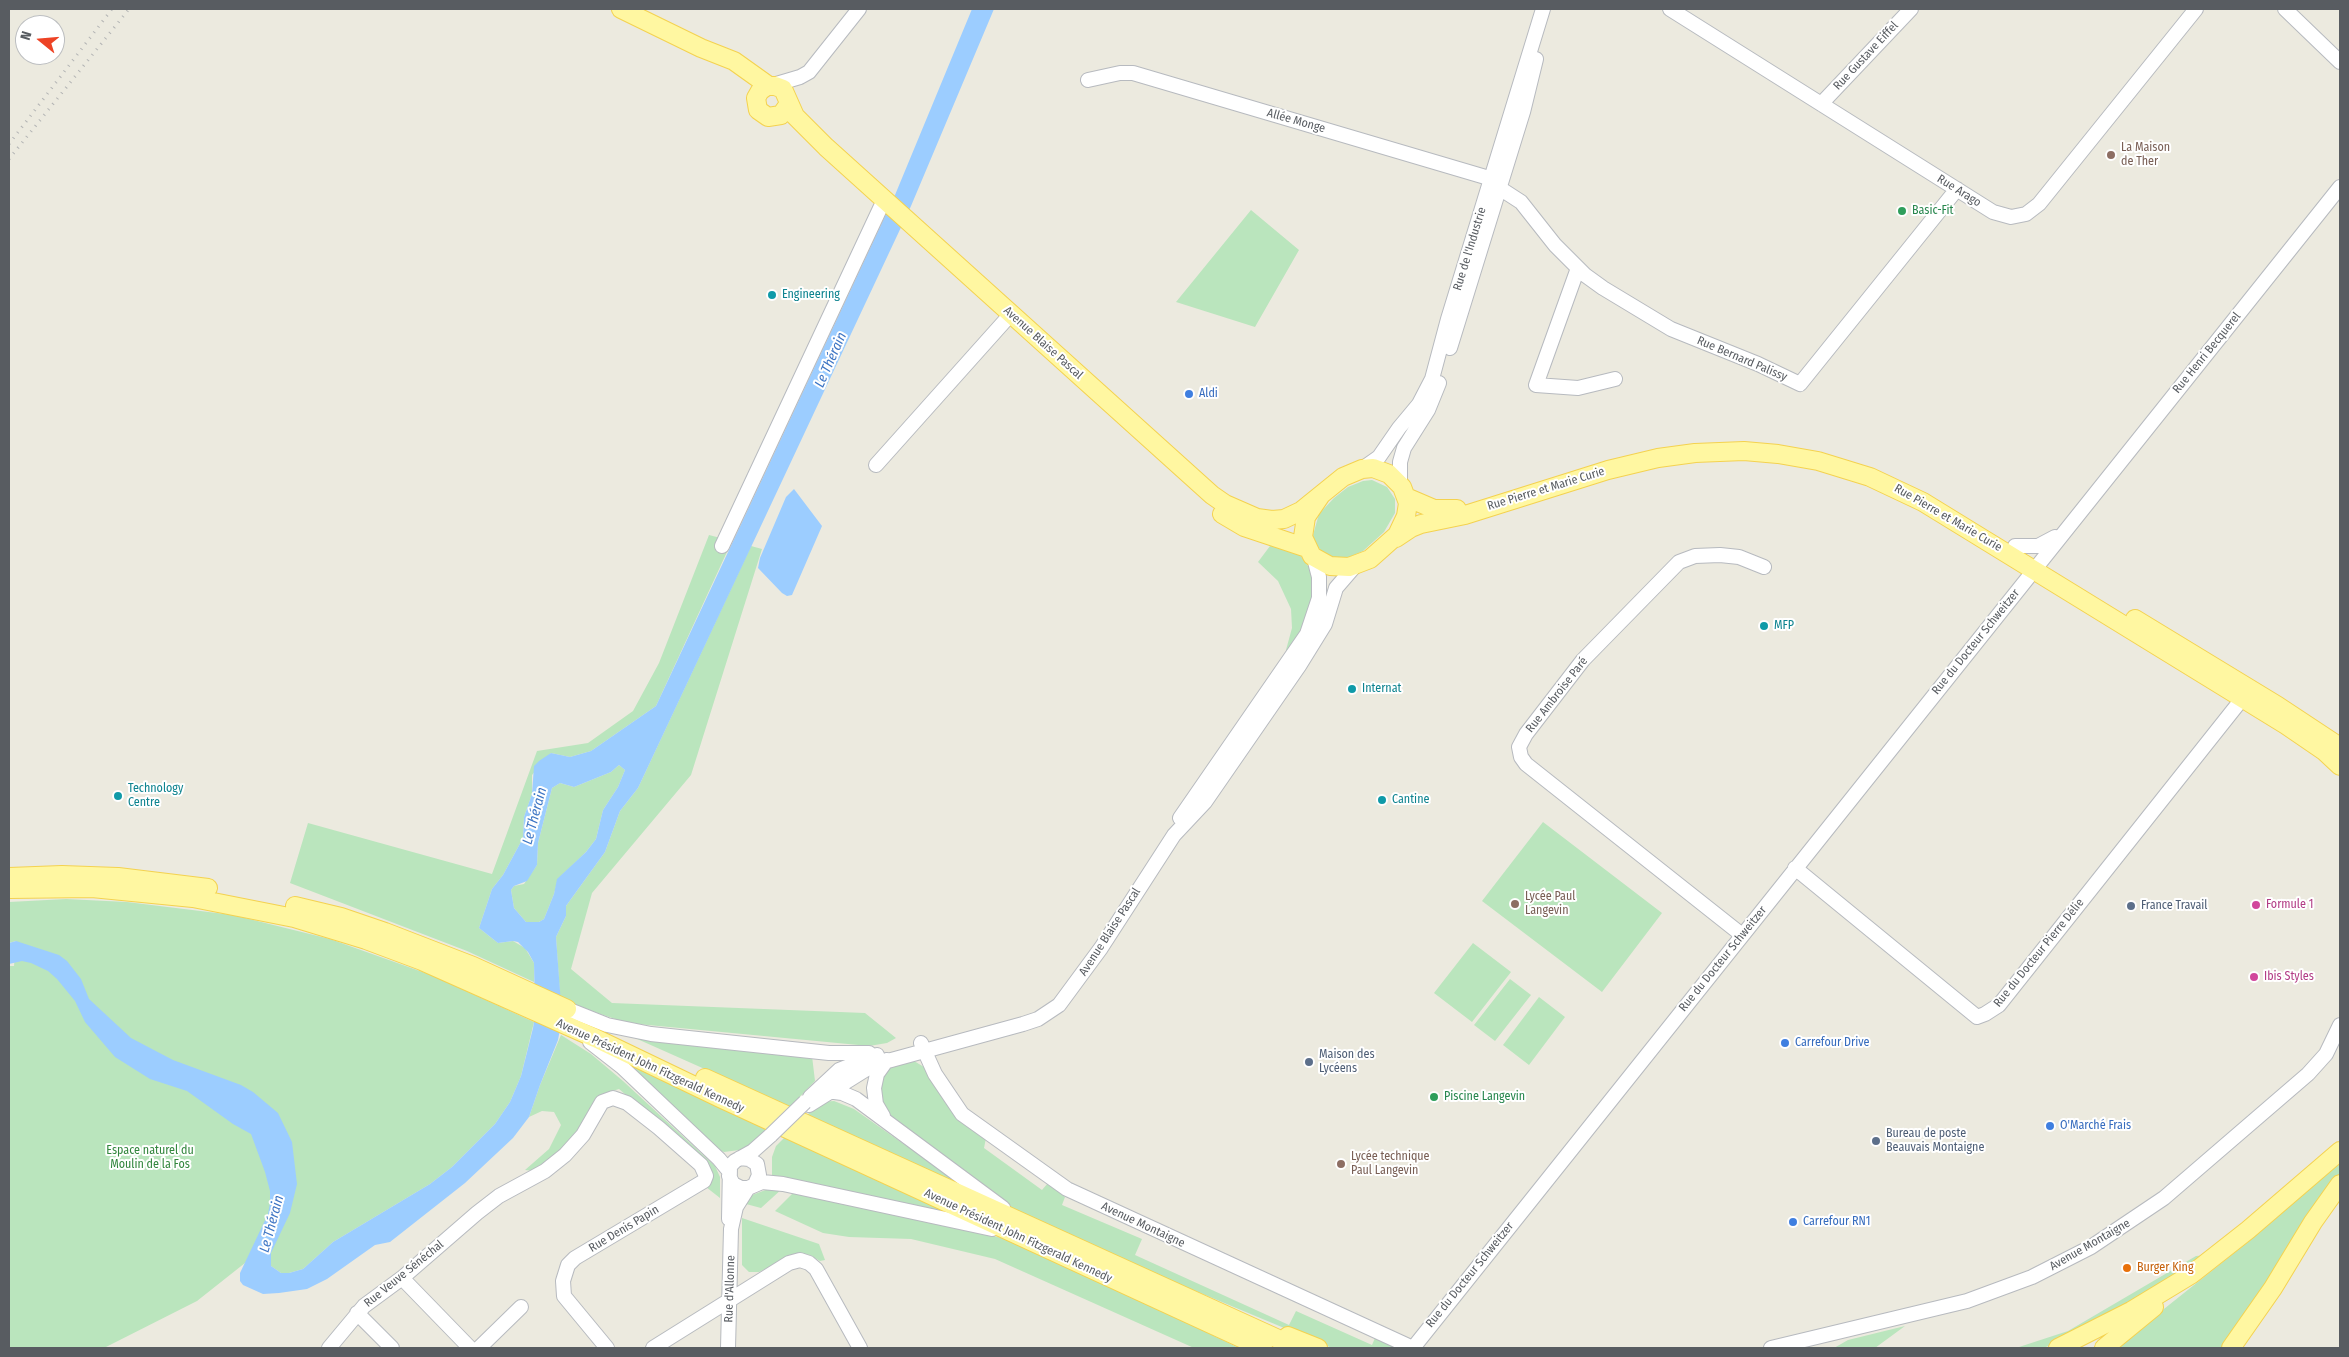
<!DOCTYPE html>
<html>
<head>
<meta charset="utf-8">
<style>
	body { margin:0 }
	#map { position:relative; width:2349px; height:1357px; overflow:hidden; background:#eceadf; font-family:"Fira Sans Condensed",sans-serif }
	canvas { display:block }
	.frame { position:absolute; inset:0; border:10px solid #585c61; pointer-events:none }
	.north { position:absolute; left:15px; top:15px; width:50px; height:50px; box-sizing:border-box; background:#fff; border:1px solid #bcbec0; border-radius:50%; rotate:287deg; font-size:14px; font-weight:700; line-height:20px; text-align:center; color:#585c61 }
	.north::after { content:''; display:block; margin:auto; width:18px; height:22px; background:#ed4325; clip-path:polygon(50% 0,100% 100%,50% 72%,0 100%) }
</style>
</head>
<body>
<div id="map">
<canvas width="2349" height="1357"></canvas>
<div class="frame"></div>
<div class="north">N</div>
</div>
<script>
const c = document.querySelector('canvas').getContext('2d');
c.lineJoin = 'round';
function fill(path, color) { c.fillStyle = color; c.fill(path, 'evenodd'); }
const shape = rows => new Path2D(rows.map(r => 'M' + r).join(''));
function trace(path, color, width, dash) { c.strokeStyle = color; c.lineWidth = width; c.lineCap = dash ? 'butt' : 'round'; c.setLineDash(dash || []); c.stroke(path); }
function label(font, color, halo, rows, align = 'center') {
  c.font = font + ' "Fira Sans Condensed",sans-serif'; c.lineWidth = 4; c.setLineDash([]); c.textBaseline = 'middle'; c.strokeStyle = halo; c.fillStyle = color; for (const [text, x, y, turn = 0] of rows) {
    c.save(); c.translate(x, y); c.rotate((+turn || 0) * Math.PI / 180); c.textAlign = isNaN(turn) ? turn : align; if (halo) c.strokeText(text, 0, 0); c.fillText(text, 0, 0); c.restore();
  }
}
fill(shape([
	[1251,210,1299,250,1255,327,1176,302],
	[1372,480,1387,487,1395,499,1395,513,1384,532,1363,551,1347,558,1332,557,1321,551,1314,541,1313,535,1319,514,1334,498,1348,487,1363,481],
	[709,535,732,541,656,706,591,751,570,757,551,753,532,775,532,794,524,817,523,838,503,875,492,889,479,928,498,943,513,941,525,948,534,963,534,982,467,951,290,883,308,823,492,874,537,751,588,743,633,711,659,663],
	[1277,544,1297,551,1311,570,1314,580,1312,607,1290,653,1286,650,1292,628,1291,609,1278,581,1258,562,1270,546],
	[751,546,762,549,691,775,592,893,571,969,612,1003,865,1013,896,1038,887,1043,869,1046,627,1023,565,1002,560,996,556,937,566,916,566,906,605,852,620,811,638,788],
	[619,765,625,770,618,787,603,810,596,839,586,852,558,879,554,894,544,919,539,922,526,922,514,908,511,890,514,886,524,884,537,865,538,843,552,788,560,783,574,787,611,772],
	[1543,822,1662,913,1602,992,1482,901],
	[66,899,127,902,233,915,330,939,431,975,534,1022,521,1076,510,1102,495,1124,452,1167,430,1184,333,1242,303,1269,289,1273,281,1273,271,1266,271,1254,245,1263,197,1301,104,1348,9,1348,9,966,14,966,16,941,9,943,9,902],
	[1473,943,1511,972,1472,1022,1434,993],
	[1510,979,1531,995,1495,1041,1474,1025],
	[1539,997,1565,1017,1529,1065,1503,1045],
	[561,1035,591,1054,623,1081,715,1166,720,1177,720,1198,706,1187,712,1176,710,1167,619,1089,606,1093,566,1145,534,1171,525,1170,549,1149,561,1125,554,1112,542,1111,529,1117,540,1085],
	[637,1036,812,1056,815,1081,790,1107,635,1038],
	[618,1058,653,1074,767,1130,747,1149,724,1152,713,1147],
	[905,1060,914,1061,924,1067,957,1118,986,1138,984,1148,1042,1190,1048,1183,1065,1197,1062,1205,1142,1239,1135,1255,1289,1325,1296,1311,1372,1345,1375,1338,1396,1348,1332,1348,1131,1264,1013,1210,894,1121,883,1110,879,1090,883,1078,890,1068],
	[834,1101,854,1109,976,1195,806,1117,812,1109,822,1102],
	[786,1136,923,1198,952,1215,772,1176,772,1157,776,1146],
	[2340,1160,2340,1174,2311,1209,2246,1315,2223,1348,2115,1348,2248,1242],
	[771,1188,783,1188,761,1208,746,1204,752,1195],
	[794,1192,1016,1241,1239,1348,1194,1348,995,1259,911,1239,849,1237,823,1233,775,1211],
	[742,1218,819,1244,825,1260,820,1261,810,1255,797,1253,759,1272,749,1272,742,1265],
	[2208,1255,2182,1273,2057,1343,2043,1348,2016,1348,2068,1331,2196,1256],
	[1905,1326,1875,1348,1834,1348,1848,1340]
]), '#bae5bd');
fill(shape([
	[972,9,994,9,911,206,638,788,620,811,605,852,566,906,566,916,556,937,561,1004,560,1029,558,1040,540,1085,529,1117,513,1138,465,1183,390,1242,375,1245,327,1279,307,1289,279,1293,263,1294,243,1285,240,1281,240,1273,268,1214,270,1203,270,1191,265,1172,251,1134,233,1124,187,1091,150,1079,115,1057,85,1022,75,1001,57,979,48,971,31,963,22,961,9,964,9,943,16,941,59,955,67,961,81,979,89,999,131,1038,173,1060,241,1085,253,1092,278,1113,292,1142,297,1184,290,1213,271,1253,271,1266,281,1273,289,1273,303,1269,333,1242,430,1184,452,1167,495,1124,510,1102,521,1076,533,1028,535,1016,534,963,528,952,518,942,513,941,498,943,479,928,492,889,503,875,523,838,524,817,532,794,534,766,539,761,551,753,570,757,591,751,656,706,895,195],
	[619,765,625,770,618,787,603,810,596,839,586,852,557,879,554,894,544,919,539,922,526,922,514,908,511,890,514,886,527,881,537,865,538,843,552,788,560,783,574,787,611,772],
	[794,489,822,526,792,595,787,596,782,593,758,568,760,558,786,497]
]), '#9ccdff');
const minor = shape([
	[1670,9,1993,212,2011,217,2026,214,2039,204,2196,9],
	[2285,9,2340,62],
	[1088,80,1120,73,1133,73,1499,181],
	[773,85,800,77,809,72,859,9],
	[1821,104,1911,9],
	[1489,185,1504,191,1521,202,1555,245,1585,275,1603,288,1671,329,1758,364,1800,384,1957,189],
	[1578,268,1536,385,1578,388,1615,379],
	[1450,348,1523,112,1536,59],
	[876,465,1011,314],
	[1362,469,1379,457,1399,428,1419,404,1432,379,1448,319,1543,9],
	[1400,485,1400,462,1404,448,1428,410,1439,383],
	[722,546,884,200],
	[2015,546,2038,546,2055,537],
	[1180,818,1307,634,1319,598,1319,577,1314,558],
	[1795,868,1977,1017,1985,1014,1999,1005,2242,699,2244,689],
	[1742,935,1526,764,1521,757,1519,747,1526,734,1583,660,1679,562,1695,556,1720,555,1739,557,1764,567],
	[567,1009,607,1025,651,1034,829,1053,869,1053],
	[590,1042,622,1067,719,1159,729,1171],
	[921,1043,935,1074,962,1114,1067,1189,1413,1348],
	[827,1091,842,1093,856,1099,1003,1208],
	[810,1097,839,1070,877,1055],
	[809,1105,873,1065,1023,1024,1038,1019,1059,1005,1101,948,1174,835,1205,802,1299,666,1325,624,1336,588,1355,566],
	[883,1116,876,1104,874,1088,877,1074,887,1060],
	[740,1158,749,1159,757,1164,759,1175,755,1184],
	[729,1176,733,1184,741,1188,748,1188,762,1182,783,1184,992,1229],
	[729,1219,730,1166,735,1161,753,1151,771,1135],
	[402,1278,470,1348],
	[357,1313,392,1348],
	[329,1348,364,1306,402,1278,477,1213,499,1196,545,1171,565,1155,583,1135,602,1102,613,1098,627,1103,659,1128,701,1165,706,1176,704,1181,575,1258,568,1265,563,1281,564,1296,607,1348],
	[479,1348,521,1307],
	[653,1348,789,1263,800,1260,809,1263,816,1269,860,1348],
	[728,1348,731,1229,736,1207,748,1188],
	[1413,1348,2340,187],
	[1771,1348,1967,1301,2032,1277,2091,1247,2164,1198,2308,1074,2326,1054,2340,1025]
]);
const major = shape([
	[621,9,701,48,734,61,769,86],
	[788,105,781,115,768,117,758,110,756,98,760,91,767,86,775,86,783,89,795,116,826,147,1212,495,1225,504,1257,518,1272,520,1284,519,1301,511,1343,477,1362,469,1373,468,1389,474,1402,487,1408,503,1406,516,1397,535,1370,559,1349,567,1330,566,1312,556,1303,537,1306,517,1321,495],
	[1406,497,1434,509,1457,509],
	[1222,514,1244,527,1307,548],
	[1396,538,1411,528,1421,524,1465,515,1608,470,1658,458,1695,453,1744,451,1778,454,1818,461,1870,477,1923,502,2286,725,2324,751,2340,766],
	[2135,619,2278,706,2340,747],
	[9,877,62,875,118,877,208,888],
	[9,889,92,888,193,898,294,918,366,940,422,961,595,1038,722,1099,1263,1348],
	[295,906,341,917,385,932,473,966,567,1009],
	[423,947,461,966],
	[705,1078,1298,1348],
	[1288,1336,1318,1348],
	[2058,1348,2131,1311,2192,1274,2248,1230,2340,1151],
	[2104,1348,2154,1307],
	[2231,1348,2273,1288,2313,1222,2340,1184]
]);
trace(minor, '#b7babf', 16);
trace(major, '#f4d250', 20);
trace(minor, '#fff', 14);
trace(major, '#fff7a1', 18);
trace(shape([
	[9,144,112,9],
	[9,159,129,9]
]), '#b3b4b4', 3, [1, 6]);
const minorBridge = shape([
	[771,1135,805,1102]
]);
trace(minorBridge, '#b7babf', 16, []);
trace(minorBridge, '#fff', 14);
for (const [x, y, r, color] of [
	[2111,155,5,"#8d6e63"],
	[1902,211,5,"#2e9e5b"],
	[772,295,5,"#0f9aa8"],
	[1189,394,5,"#3f7fe0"],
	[1764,626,5,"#0f9aa8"],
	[1352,689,5,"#0f9aa8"],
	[118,796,5,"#0f9aa8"],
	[1382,800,5,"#0f9aa8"],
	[1515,904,5,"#8d6e63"],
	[2256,905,5,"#d1479c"],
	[2131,906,5,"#5c6f8a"],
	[2254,977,5,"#d1479c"],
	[1785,1043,5,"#3f7fe0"],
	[1309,1062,5,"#5c6f8a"],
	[1434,1097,5,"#2e9e5b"],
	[2050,1126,5,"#3f7fe0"],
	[1876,1141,5,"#5c6f8a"],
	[1341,1164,5,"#8d6e63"],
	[1793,1222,5,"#3f7fe0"],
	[2127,1268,5,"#e8710a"]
]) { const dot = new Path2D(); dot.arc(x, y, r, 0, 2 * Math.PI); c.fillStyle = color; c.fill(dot); trace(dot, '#fff', 2); }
label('12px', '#585c61', '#fff', [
	["Rue Gustave Eiffel",1866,56,-47],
	["Allée Monge",1296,121,16],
	["Rue Arago",1959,191,32],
	["Rue de l'Industrie",1470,249,-73],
	["Avenue Blaise Pascal",1043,343,42],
	["Rue Henri Becquerel",2207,353,-51],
	["Rue Bernard Palissy",1742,359,23],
	["Rue Pierre et Marie Curie",1546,489,-17],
	["Rue Pierre et Marie Curie",1948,518,30],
	["Rue du Docteur Schweitzer",1976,642,-51],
	["Rue Ambroise Paré",1557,695,-52],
	["Avenue Blaise Pascal",1110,932,-57],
	["Rue du Docteur Pierre Délie",2039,953,-51],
	["Rue du Docteur Schweitzer",1723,959,-51],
	["Avenue Président John Fitzgerald Kennedy",650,1066,25],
	["Avenue Montaigne",1143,1225,25],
	["Rue Denis Papin",624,1229,-31],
	["Avenue Président John Fitzgerald Kennedy",1018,1236,25],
	["Avenue Montaigne",2090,1245,-30],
	["Rue Veuve Sénéchal",404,1274,-39],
	["Rue du Docteur Schweitzer",1470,1275,-51],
	["Rue d'Allonne",730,1289,-88]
]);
label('12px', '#785e54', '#fff', [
	["La Maison",2121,148],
	["de Ther",2121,162],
	["Lycée Paul",1525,897],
	["Langevin",1525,911],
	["Lycée technique",1351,1157],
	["Paul Langevin",1351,1171]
], 'left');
label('12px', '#27864d', '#fff', [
	["Basic-Fit",1912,211],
	["Piscine Langevin",1444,1097]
], 'left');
label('12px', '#0d838f', '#fff', [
	["Engineering",782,295],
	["MFP",1774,626],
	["Internat",1362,689],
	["Technology",128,789],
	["Centre",128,803],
	["Cantine",1392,800]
], 'left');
label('12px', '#366cbe', '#fff', [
	["Aldi",1199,394],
	["Carrefour Drive",1795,1043],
	["O'Marché Frais",2060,1126],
	["Carrefour RN1",1803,1222]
], 'left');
label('12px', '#b23c85', '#fff', [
	["Formule 1",2266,905],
	["Ibis Styles",2264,977]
], 'left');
label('12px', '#4e5e75', '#fff', [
	["France Travail",2141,906],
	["Maison des",1319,1055],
	["Lycéens",1319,1069],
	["Bureau de poste",1886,1134],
	["Beauvais Montaigne",1886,1148]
], 'left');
label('12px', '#32863d', '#fff', [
	["Espace naturel du",150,1151],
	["Moulin de la Fos",150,1165]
]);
label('12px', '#c56008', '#fff', [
	["Burger King",2137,1268]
], 'left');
label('italic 14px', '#3d75c4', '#fff', [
	["Le Thérain",831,360,-66],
	["Le Thérain",535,816,-75],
	["Le Thérain",272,1224,-75]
]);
</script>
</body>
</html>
